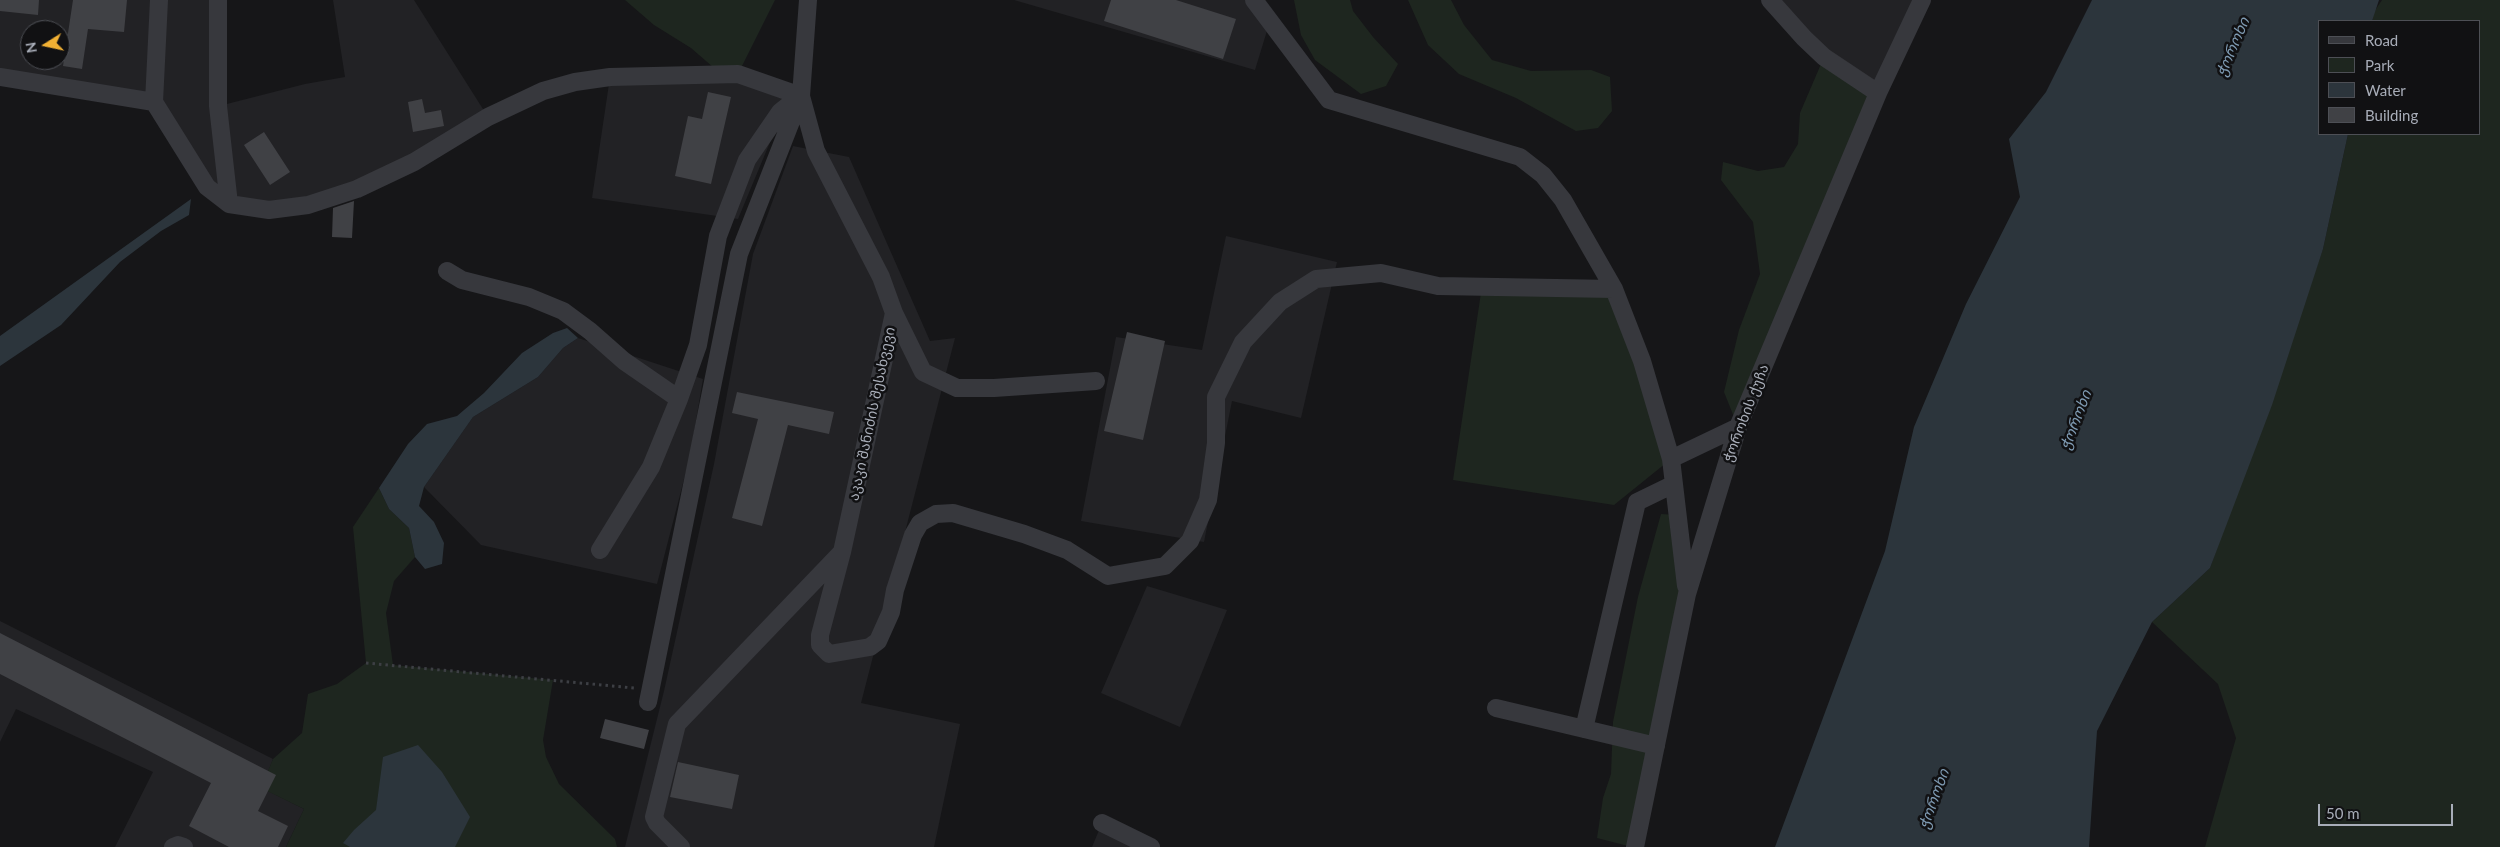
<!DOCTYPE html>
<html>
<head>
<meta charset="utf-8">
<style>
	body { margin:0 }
	#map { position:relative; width:2500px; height:847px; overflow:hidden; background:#161618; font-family:Lato,sans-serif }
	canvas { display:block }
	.legend { position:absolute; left:2318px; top:20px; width:162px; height:115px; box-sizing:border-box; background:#111113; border:1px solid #4d4f55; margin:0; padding:6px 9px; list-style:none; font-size:15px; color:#a8adb8 }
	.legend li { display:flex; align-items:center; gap:10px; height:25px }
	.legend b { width:25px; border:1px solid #4d4f55 }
	.north { position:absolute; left:20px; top:20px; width:50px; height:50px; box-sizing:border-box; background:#111113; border:1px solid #4d4f55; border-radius:50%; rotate:260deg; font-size:14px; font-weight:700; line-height:20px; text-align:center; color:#a8adb8 }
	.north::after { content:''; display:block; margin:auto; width:18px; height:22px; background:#f2b134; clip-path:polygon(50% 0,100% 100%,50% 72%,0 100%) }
	.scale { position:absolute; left:2318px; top:804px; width:135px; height:22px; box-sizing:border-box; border:2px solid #a8adb8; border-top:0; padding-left:6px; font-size:15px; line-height:18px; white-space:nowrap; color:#a8adb8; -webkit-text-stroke:4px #111113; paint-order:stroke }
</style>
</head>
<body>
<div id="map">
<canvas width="2500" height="847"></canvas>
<ul class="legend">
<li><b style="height:6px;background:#37383d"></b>Road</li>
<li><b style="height:14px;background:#1e261f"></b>Park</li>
<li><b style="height:14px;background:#2c353c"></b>Water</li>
<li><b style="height:14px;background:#404145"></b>Building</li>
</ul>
<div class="north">N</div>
<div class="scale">50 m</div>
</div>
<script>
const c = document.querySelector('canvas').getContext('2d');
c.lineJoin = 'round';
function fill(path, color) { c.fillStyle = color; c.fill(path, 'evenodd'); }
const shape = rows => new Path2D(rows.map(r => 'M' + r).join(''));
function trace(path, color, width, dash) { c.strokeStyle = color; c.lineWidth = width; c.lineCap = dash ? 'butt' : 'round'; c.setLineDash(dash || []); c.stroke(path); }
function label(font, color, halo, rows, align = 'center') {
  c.font = font + ' Lato,"Noto Sans Georgian",sans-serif'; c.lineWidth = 5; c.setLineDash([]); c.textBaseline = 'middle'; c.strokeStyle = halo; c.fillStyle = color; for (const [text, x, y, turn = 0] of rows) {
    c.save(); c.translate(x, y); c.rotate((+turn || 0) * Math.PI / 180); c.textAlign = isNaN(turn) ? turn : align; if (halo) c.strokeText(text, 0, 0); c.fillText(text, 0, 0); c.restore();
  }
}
fill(shape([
	[0,0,218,0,219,106,305,84,345,77,333,0,414,0,488,117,308,205,229,204,154,102,0,77],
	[30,30,60,30,60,60,30,60],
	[1014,0,1254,0,1270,21,1255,70],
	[1770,0,1922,0,1878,93],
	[721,74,801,96,773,135,738,219,592,198,610,77],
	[793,146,849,157,930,341,955,338,861,703,960,724,934,847,625,847,664,691,714,464,753,254],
	[1226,236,1337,262,1301,418,1232,401,1204,542,1081,521,1116,337,1202,350],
	[578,338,703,379,690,456,657,584,481,545,424,487,473,417,538,377,563,348],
	[1147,586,1227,610,1180,727,1101,693],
	[0,621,273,759,262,788,304,809,286,847,115,847,153,772,16,709,0,742],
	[1102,823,1151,847,1092,847]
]), '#222225');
fill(shape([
	[625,0,775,0,738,74,721,74,691,48,654,25],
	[1294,0,1350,0,1353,11,1373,37,1398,64,1386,86,1361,94,1315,60,1301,35],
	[1408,0,1451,0,1464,25,1492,60,1531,71,1591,70,1610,77,1612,111,1598,128,1576,131,1516,98,1459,74,1428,45],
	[2382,0,2500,0,2500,847,2205,847,2236,738,2218,684,2152,622,2210,568,2323,249,2348,134,2479,134,2479,21,2372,21,2374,12],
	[1824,57,1878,93,1738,427,1724,392,1739,330,1760,274,1753,222,1721,180,1723,162,1758,171,1784,167,1798,144,1800,113],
	[1482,286,1614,289,1671,459,1614,505,1453,480],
	[379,488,389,509,409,528,415,557,394,581,386,613,393,665,553,680,543,740,546,757,559,784,615,839,617,847,286,847,304,809,261,788,273,759,302,733,308,694,337,684,366,663,353,527],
	[1661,514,1677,515,1687,594,1632,847,1597,838,1603,798,1611,774,1613,722,1638,597]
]), '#1e261f');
fill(shape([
	[2092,0,2379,0,2372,21,2319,21,2319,134,2348,134,2323,249,2272,405,2210,568,2152,622,2097,731,2089,847,1775,847,1885,551,1914,427,1966,304,2020,197,2009,139,2046,92],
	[191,199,189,215,161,231,120,262,61,325,0,366,0,336],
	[567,328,578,338,563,348,538,377,473,417,424,487,419,506,434,522,444,543,442,564,425,569,415,557,409,528,389,509,379,488,408,444,427,424,457,416,484,393,522,353,553,333],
	[418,745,442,772,470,817,455,847,350,847,343,843,354,830,376,810,383,757]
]), '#2c353c');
fill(shape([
	[0,0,39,0,38,15,0,11],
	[73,0,127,0,124,32,88,29,82,69,63,66],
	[1111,0,1176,0,1236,19,1223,59,1104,21],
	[708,92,731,97,711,184,675,176,688,116,702,119],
	[422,99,425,113,441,110,444,126,413,132,408,102],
	[264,132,290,172,270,185,244,145],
	[354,201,352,238,332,237,333,208],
	[1127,332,1165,341,1143,440,1104,431],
	[737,392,834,412,829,434,788,425,762,526,732,518,758,419,732,413],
	[0,633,276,775,258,811,288,826,278,847,229,847,189,826,211,783,0,674],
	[605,719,649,730,644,749,600,738],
	[678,762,739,775,732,809,670,797]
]), '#404145');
trace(shape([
	[366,663,634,688]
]), '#3d3f44', 3, [2.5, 4]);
trace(shape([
	[218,0,218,106,229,204],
	[808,0,801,96,816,151,881,277,894,313,842,552,820,635,820,645,829,654,870,647,878,641,891,612,895,590,913,535,920,523,936,514,953,513,1024,534,1067,550,1108,576,1165,566,1190,541,1208,500,1216,443,1216,397,1243,342,1280,302,1316,279,1381,273,1438,286,1614,289],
	[1254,0,1329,100,1520,157,1543,175,1563,200,1614,289,1642,361,1671,459,1686,586],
	[1770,0,1804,38,1824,57,1878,93],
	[0,77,154,102,207,187,229,204,269,210,308,205,357,189,414,162,488,117,543,91,575,82,610,77,738,74,801,96],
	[154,102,159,0],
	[447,271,462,280,529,297,563,311,590,331,624,361,679,399],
	[894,313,923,372,957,388,994,388,1096,381],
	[1671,459,1738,427],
	[600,550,651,467,679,399,698,345,718,236,747,160,780,112,800,96],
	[648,702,739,254,801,96],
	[1496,708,1656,746],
	[1584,729,1637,502,1674,484],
	[1102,823,1151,847],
	[173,847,178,845,184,847],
	[681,847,657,823,654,817,677,724,840,554],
	[1635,847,1687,594,1738,427,1878,93,1922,0]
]), '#37383d', 18);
label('14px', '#a8adb8', '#111113', [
	["ჭოროხის ქუჩა",1746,413,-69],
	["აკაკი შანიძის შესახვევი",872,414,-78]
]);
label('italic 15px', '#7f9bb3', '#111113', [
	["ჭოროხი",2233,47,-67],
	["ჭოროხი",2076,420,-69],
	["ჭოროხი",1934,799,-70]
]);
</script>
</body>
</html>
